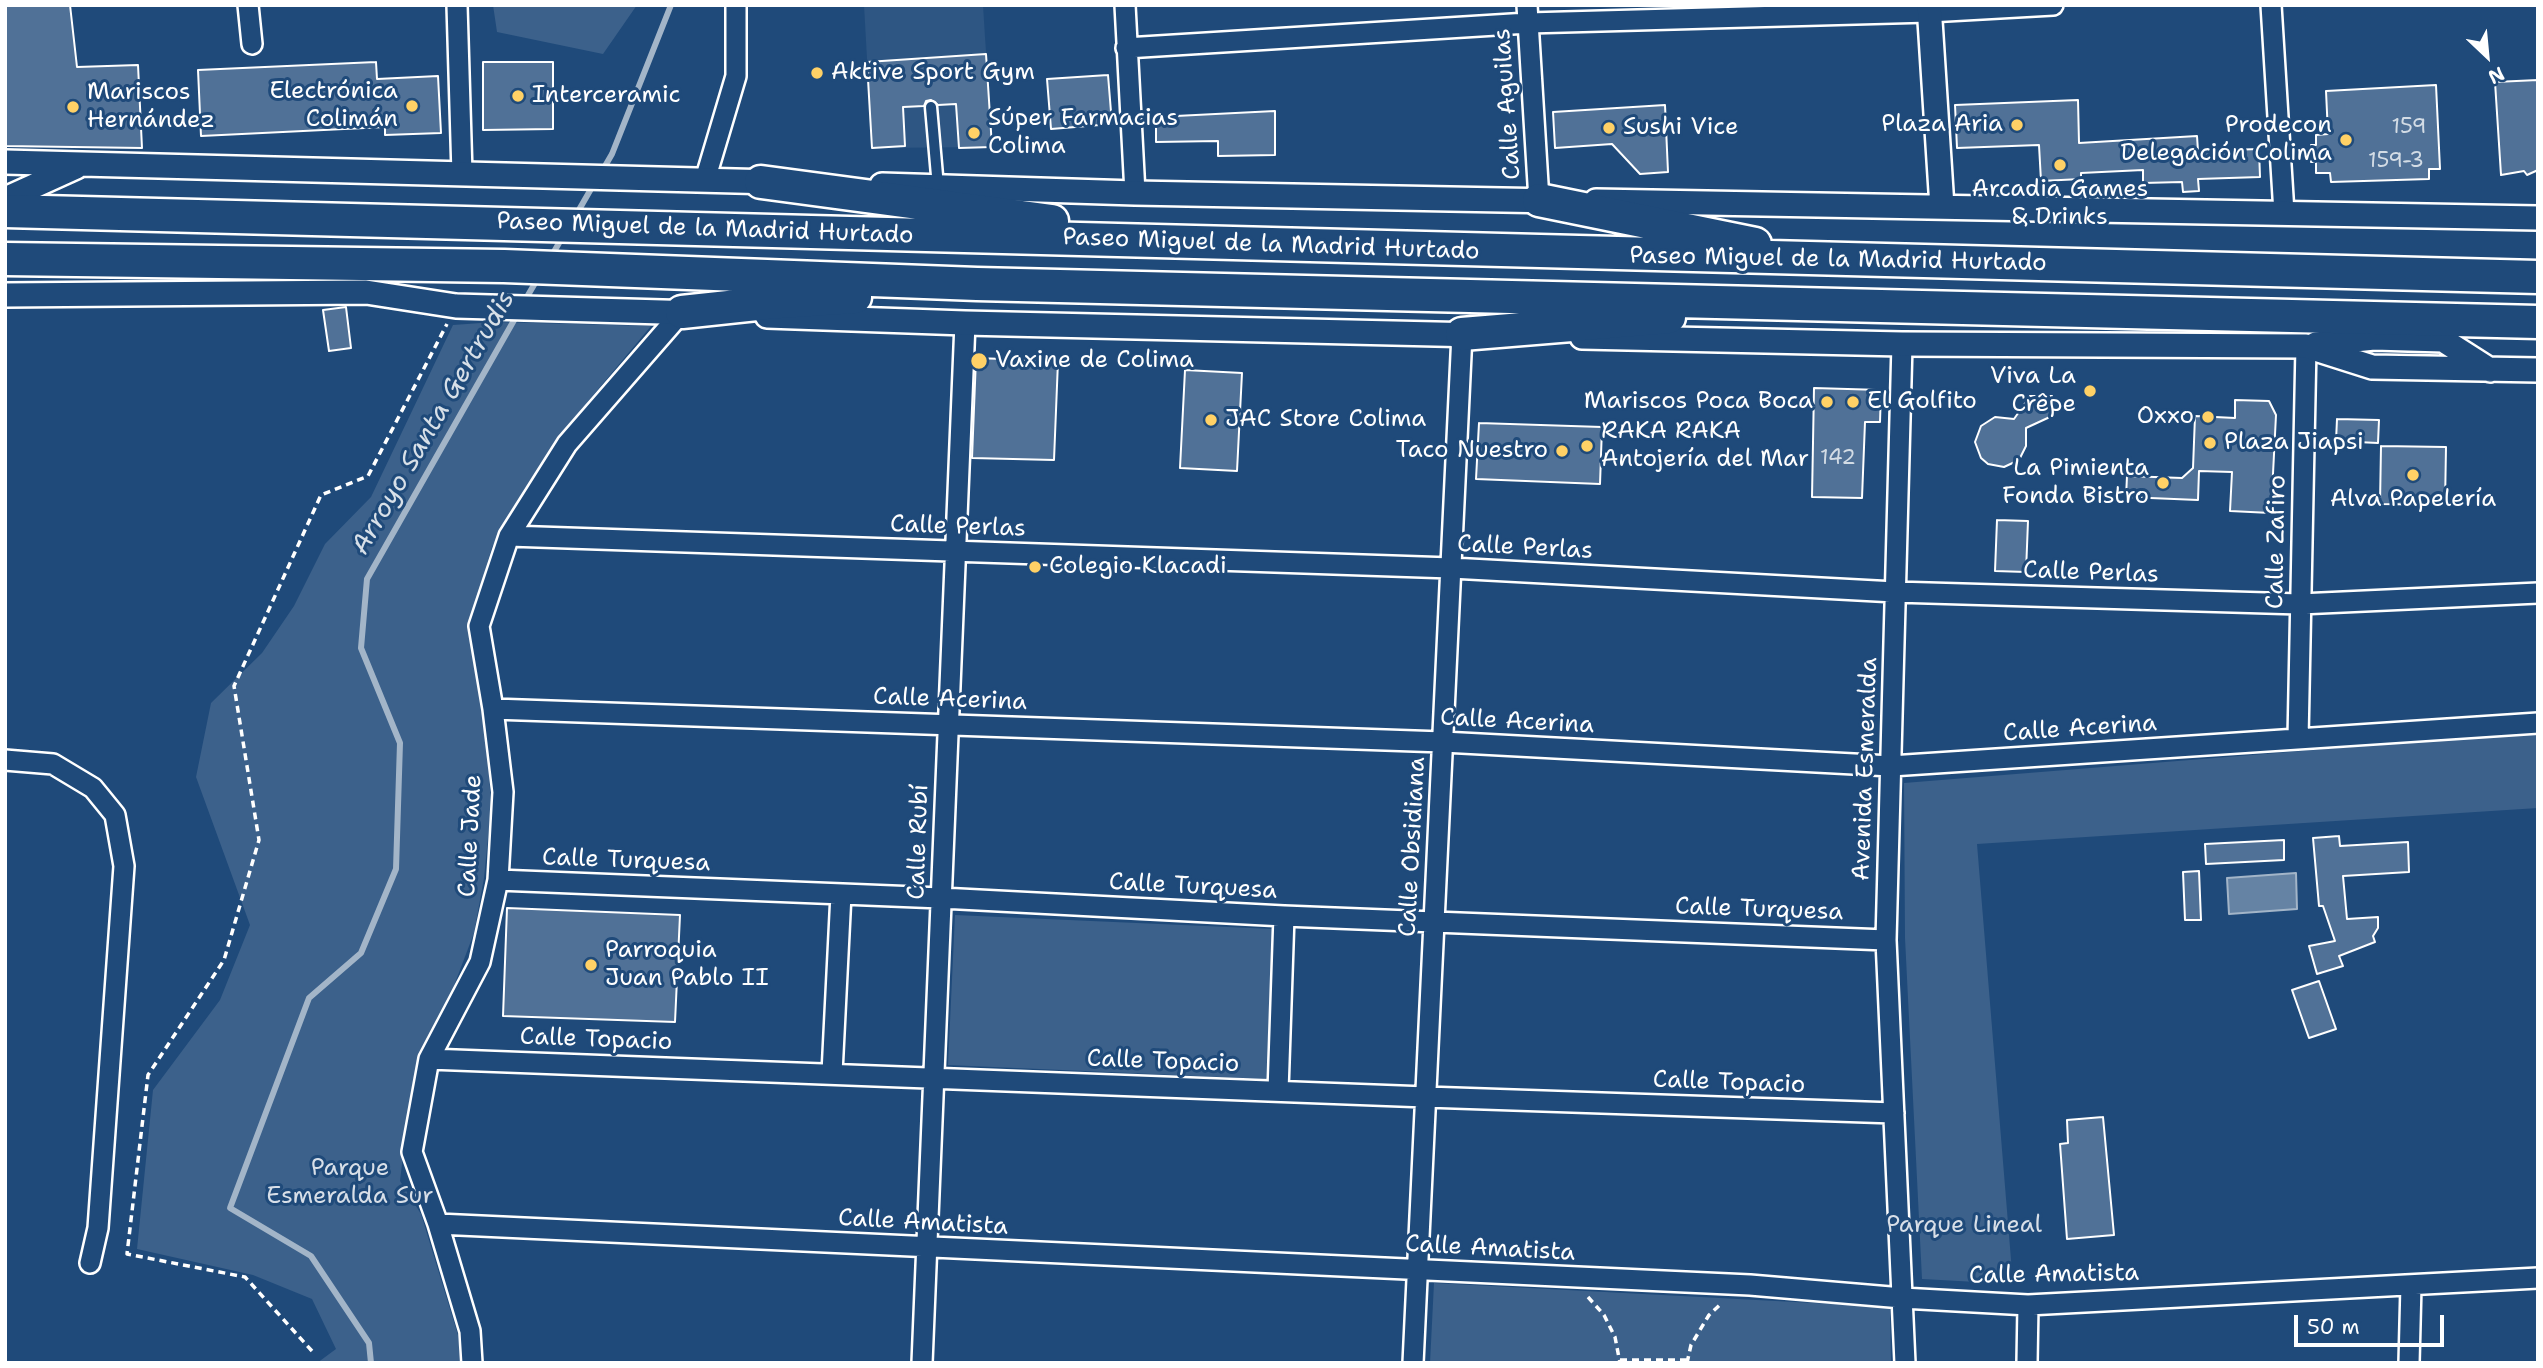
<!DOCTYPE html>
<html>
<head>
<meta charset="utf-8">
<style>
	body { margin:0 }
	#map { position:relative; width:2543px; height:1368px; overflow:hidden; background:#1f4a7a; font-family:"Shantell Sans",sans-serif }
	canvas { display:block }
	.frame { position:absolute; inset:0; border:7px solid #fff; pointer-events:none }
	.north { position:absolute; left:2452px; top:21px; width:70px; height:70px; -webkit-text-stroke:5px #1f4a7a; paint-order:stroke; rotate:154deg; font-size:19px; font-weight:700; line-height:28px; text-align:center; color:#fff }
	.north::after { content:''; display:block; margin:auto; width:24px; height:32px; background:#fff; clip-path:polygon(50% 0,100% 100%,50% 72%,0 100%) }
	.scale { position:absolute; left:2294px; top:1315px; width:150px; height:32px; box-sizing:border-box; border:4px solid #fff; border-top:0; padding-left:9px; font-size:21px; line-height:24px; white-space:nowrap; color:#fff; -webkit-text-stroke:5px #1f4a7a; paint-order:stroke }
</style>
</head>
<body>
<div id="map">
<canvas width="2543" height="1368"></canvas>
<div class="frame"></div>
<div class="north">N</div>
<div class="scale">50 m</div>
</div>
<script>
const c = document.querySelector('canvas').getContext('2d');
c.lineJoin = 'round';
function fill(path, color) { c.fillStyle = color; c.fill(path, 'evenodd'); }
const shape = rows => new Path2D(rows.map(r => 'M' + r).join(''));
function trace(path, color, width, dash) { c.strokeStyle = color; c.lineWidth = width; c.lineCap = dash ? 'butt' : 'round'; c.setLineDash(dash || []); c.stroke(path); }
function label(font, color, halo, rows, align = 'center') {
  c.font = font + ' "Shantell Sans",sans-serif'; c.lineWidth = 6; c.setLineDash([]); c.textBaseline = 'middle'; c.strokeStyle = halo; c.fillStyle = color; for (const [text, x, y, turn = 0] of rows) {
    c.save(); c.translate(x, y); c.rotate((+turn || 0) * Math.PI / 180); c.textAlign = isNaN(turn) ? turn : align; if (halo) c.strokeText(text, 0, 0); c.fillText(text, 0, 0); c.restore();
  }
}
fill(shape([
	[864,5,983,5,992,147,872,148]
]), '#2e5683');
fill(shape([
	[493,5,637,5,603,54,497,32],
	[495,322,651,326,590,399,528,486,492,547,468,629,487,739,491,808,484,878,474,933,409,1104,400,1181,421,1214,458,1335,461,1363,317,1363,336,1349,312,1299,253,1275,137,1249,153,1090,220,1000,250,925,196,777,211,703,262,653,294,606,325,544,371,497,453,325],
	[2538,732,2538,808,1977,844,2013,1284,1922,1279,1905,938,1904,783],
	[955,915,1273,929,1266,1079,948,1065],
	[1434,1283,1890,1307,1891,1363,1430,1363]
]), '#3c618b');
const water = shape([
	[2296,873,2297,909,2229,914,2227,878,2296,873]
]);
fill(water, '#6583a4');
trace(water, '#a3b5c8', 2);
trace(shape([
	[601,173,612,154,671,5],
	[576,215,595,182],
	[551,257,563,236],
	[524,302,538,278],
	[371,1363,369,1343,311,1256,230,1208,309,998,361,953,396,869,400,743,361,648,367,579,517,315]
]), '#a3b5c8', 6);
const building = shape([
	[5,5,70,5,77,67,138,65,142,148,5,146,5,5],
	[986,54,992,147,959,148,956,104,938,105,931,100,926,101,924,106,903,107,905,146,872,148,867,62,986,54],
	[376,62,377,79,438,76,441,133,385,135,385,127,201,136,198,70,376,62],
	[483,62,553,62,553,129,483,130,483,62],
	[1108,75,1112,124,1051,129,1047,79,1108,75],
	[2538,80,2538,170,2527,175,2524,171,2501,175,2495,82,2538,80],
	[2436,85,2440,169,2429,169,2429,179,2331,182,2330,173,2316,173,2316,162,2311,162,2311,145,2316,145,2316,135,2328,134,2326,91,2436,85],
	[2078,100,2079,143,2197,136,2198,151,2259,149,2260,177,2198,179,2199,191,2183,192,2182,182,2143,183,2143,170,2081,173,2081,179,2041,181,2039,145,1957,148,1955,105,2078,100],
	[1665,105,1668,172,1640,174,1612,144,1555,148,1553,112,1665,105],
	[1275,111,1275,155,1218,156,1218,141,1156,142,1156,117,1275,111],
	[346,307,351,348,329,351,323,310,346,307],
	[976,358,1058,361,1054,460,972,458,976,358],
	[1185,370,1242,373,1237,471,1180,468,1185,370],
	[1814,388,1881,390,1880,422,1865,422,1862,498,1812,497,1814,388],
	[2030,396,2052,396,2052,416,2026,428,2026,446,2019,460,2004,467,1988,464,1981,458,1975,442,1981,426,1995,417,2014,419,2030,396],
	[2235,400,2269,401,2276,415,2271,513,2230,511,2232,472,2199,471,2198,500,2126,497,2127,476,2182,478,2193,468,2195,416,2235,418,2235,400],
	[2337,419,2379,420,2378,443,2336,441,2337,419],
	[1479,423,1602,427,1600,484,1476,479,1479,423],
	[2381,446,2446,447,2445,505,2380,504,2381,446],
	[1997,520,2028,521,2026,572,1995,571,1997,520],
	[2339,836,2340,846,2408,842,2409,872,2343,876,2347,919,2378,917,2378,928,2373,936,2375,942,2339,956,2343,966,2317,974,2309,946,2335,941,2323,906,2319,906,2313,838,2339,836],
	[2284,840,2284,860,2206,864,2205,844,2284,840],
	[2199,871,2201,920,2185,920,2183,872,2199,871],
	[507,908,680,915,675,1022,503,1016,507,908],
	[2319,981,2336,1029,2309,1038,2292,990,2319,981],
	[2103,1117,2114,1235,2067,1239,2060,1144,2068,1143,2067,1120,2103,1117]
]);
fill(building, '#507197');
trace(building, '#fff', 2);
const service = shape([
	[931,107,938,187]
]);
const minor = shape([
	[248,5,252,44],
	[457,5,462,174],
	[1125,5,1135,193],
	[1527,5,1539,200],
	[2271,5,2284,213],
	[1126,48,1528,23,1929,12,2053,5],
	[705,180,736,76,736,5],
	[1902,344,1886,940,1905,1363],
	[509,536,1451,568,1895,592,2300,604,2538,593],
	[493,709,1443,742,1891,766,2538,723],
	[2298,739,2306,346],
	[5,760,53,764,93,788,115,815,124,866,98,1228,90,1263],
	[498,880,941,898,1284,916,1886,940],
	[429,1059,1426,1097,1894,1113],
	[832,1073,841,894],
	[1278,1091,1284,916],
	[438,1224,1750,1285,1902,1298,2028,1305,2538,1278],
	[472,1363,470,1331,438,1224,412,1152,429,1059,480,962,498,880,503,792,493,709,479,626,509,536,567,444,682,312],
	[922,1363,965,323],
	[1413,1363,1462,334],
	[2027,1363,2028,1305],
	[2409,1363,2411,1285]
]);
const tertiary = shape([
	[1929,5,1942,207],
	[5,162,774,182],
	[882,185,1135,193,1555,201],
	[5,201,12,196,76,167],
	[1596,201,2538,218],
	[5,295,366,292,456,306,697,313],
	[767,316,965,323,1478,335],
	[1582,337,1902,344,2306,346,2372,367,2538,370],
	[2316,344,2374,338,2443,340,2490,370]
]);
const trunk = shape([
	[761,182,1052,221],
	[1539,200,1755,244],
	[5,211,2538,277],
	[5,259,504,266,977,284,2538,322],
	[682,312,766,303,855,297],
	[1462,334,1669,317]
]);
trace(service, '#fff', 15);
trace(minor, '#fff', 24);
trace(tertiary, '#fff', 28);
trace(trunk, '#fff', 37);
trace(shape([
	[1588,1297,1604,1315,1615,1337,1620,1363],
	[312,1351,245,1277,127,1254,148,1075,224,960,259,840,234,686,321,495,368,476,447,324],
	[1620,1360,1687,1360],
	[1687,1363,1691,1345,1709,1315,1722,1303]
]), '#fff', 3.5, [7, 5]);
trace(service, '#1f4a7a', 10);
trace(minor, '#1f4a7a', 19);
trace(tertiary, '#1f4a7a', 23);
trace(trunk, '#1f4a7a', 32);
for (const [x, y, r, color] of [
	[817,73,7,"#ffd166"],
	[518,96,7,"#ffd166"],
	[412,106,7,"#ffd166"],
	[73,107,7,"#ffd166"],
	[2017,125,7,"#ffd166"],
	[1609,128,7,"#ffd166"],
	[974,133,7,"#ffd166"],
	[2346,140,7,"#ffd166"],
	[2060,165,7,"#ffd166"],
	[979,361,9,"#ffd166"],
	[2090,391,7,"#ffd166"],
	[1827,402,7,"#ffd166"],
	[1853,402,7,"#ffd166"],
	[2208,417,7,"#ffd166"],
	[1211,420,7,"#ffd166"],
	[2210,443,7,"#ffd166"],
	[1587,446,7,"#ffd166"],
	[1562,451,7,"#ffd166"],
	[2413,475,7,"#ffd166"],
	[2163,483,7,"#ffd166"],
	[1035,567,7,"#ffd166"],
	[591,965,7,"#ffd166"]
]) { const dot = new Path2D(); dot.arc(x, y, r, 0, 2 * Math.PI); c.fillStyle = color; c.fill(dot); trace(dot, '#1f4a7a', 2.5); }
label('21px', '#d3dce5', null, [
	["159",2409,128],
	["159-3",2396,162],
	["142",1838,459]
]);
label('24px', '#fff', '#1f4a7a', [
	["Aktive Sport Gym",831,73],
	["Electrónica",398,92,"right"],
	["Colimán",398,120,"right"],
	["Mariscos",87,93],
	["Hernández",87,121],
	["Interceramic",532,96],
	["Súper Farmacias",988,119],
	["Colima",988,147],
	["Plaza Aria",2003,125,"right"],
	["Prodecon",2332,126,"right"],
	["Delegación Colima",2332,154,"right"],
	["Sushi Vice",1623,128],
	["Arcadia Games",2060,190,"center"],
	["& Drinks",2060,218,"center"],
	["Vaxine de Colima",995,361],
	["Viva La",2076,377,"right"],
	["Crêpe",2076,405,"right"],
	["Mariscos Poca Boca",1813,402,"right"],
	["El Golfito",1867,402],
	["Oxxo",2194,417,"right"],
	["JAC Store Colima",1225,420],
	["RAKA RAKA",1601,432],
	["Antojería del Mar",1601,460],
	["Plaza Jiapsi",2224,443],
	["Taco Nuestro",1548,451,"right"],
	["La Pimienta",2149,469,"right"],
	["Fonda Bistro",2149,497,"right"],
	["Alva Papelería",2413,500,"center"],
	["Colegio Klacadi",1049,567],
	["Parroquia",605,951],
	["Juan Pablo II",605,979]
], 'left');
label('24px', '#fff', '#1f4a7a', [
	["Calle Aguilas",1508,104,-94],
	["Paseo Miguel de la Madrid Hurtado",705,229,2],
	["Paseo Miguel de la Madrid Hurtado",1271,245,2],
	["Paseo Miguel de la Madrid Hurtado",1838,260,1],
	["Calle Perlas",958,527,2],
	["Calle Zafiro",2277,542,-89],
	["Calle Perlas",1525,548,3],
	["Calle Perlas",2091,573,2],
	["Calle Acerina",950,700,2],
	["Calle Acerina",1517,722,3],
	["Calle Acerina",2080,729,-4],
	["Avenida Esmeralda",1866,769,-88],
	["Calle Jade",471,836,-87],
	["Calle Rubí",919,842,-88],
	["Calle Obsidiana",1413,847,-87],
	["Calle Turquesa",626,861,2],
	["Calle Turquesa",1193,887,3],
	["Calle Turquesa",1759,910,2],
	["Calle Topacio",596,1040,2],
	["Calle Topacio",1163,1062,2],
	["Calle Topacio",1729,1083,2],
	["Calle Amatista",923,1223,3],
	["Calle Amatista",1490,1249,3],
	["Calle Amatista",2054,1275,-1]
]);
label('24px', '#d8dfe8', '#1f4a7a', [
	["Parque",350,1169],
	["Esmeralda Sur",350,1197],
	["Parque Lineal",1964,1226]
]);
label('italic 26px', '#d8e0e8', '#1f4a7a', [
	["Arroyo Santa Gertrudis",434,423,-60]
]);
</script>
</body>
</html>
